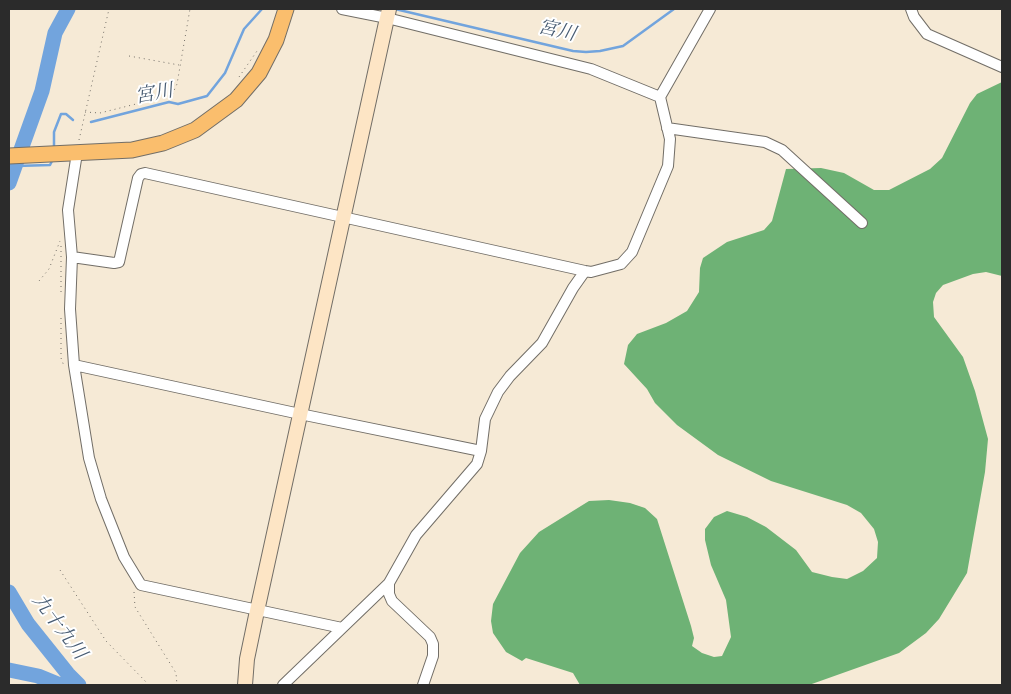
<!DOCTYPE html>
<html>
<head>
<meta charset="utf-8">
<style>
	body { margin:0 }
	#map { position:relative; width:1011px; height:694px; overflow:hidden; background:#f6ead6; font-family:"EB Garamond",serif }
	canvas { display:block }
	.frame { position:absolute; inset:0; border:10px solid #2b2b2b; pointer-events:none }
</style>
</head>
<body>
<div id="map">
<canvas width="1011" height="694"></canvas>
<div class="frame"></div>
</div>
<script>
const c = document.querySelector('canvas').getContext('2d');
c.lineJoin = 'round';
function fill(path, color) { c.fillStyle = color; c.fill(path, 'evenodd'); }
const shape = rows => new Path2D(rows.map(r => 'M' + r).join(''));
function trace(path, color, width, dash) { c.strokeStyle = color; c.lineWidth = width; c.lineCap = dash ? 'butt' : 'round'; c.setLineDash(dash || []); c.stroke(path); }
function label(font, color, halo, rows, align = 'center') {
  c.font = font + ' "EB Garamond","Noto Serif JP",serif'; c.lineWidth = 4; c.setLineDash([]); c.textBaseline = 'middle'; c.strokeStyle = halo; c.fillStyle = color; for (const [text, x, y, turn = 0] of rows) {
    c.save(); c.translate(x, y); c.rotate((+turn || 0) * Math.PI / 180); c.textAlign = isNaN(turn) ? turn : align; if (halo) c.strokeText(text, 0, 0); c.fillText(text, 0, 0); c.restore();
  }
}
fill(shape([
	[1002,82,1002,276,986,272,973,274,943,285,936,293,933,302,934,317,963,357,975,391,988,439,985,472,967,573,939,619,926,633,899,653,809,685,580,685,573,673,526,658,522,661,506,652,493,633,491,621,493,604,520,553,539,532,589,501,609,500,630,503,645,508,657,519,691,626,694,638,692,646,702,653,714,657,722,656,731,637,726,600,711,565,705,540,705,529,714,517,727,511,747,517,766,527,796,550,812,572,832,577,847,579,863,571,877,558,878,542,874,529,861,513,847,505,771,481,718,455,677,425,655,403,647,389,624,364,628,345,637,334,666,323,687,311,699,292,700,268,703,258,727,242,764,230,772,221,786,169,821,168,844,173,874,190,889,190,930,169,942,158,970,103,977,94]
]), '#6eb275');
trace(shape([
	[395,9,573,51,586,52,600,51,623,46,674,9],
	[91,122,169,102,178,104,207,96,225,73,244,29,262,9],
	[54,149,54,132,61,114,66,114,73,120],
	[16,166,50,165,53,159]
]), '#72a4dd', 2.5);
trace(shape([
	[9,183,42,91,55,33,68,9],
	[9,592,28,624,68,674,79,685],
	[9,670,38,676,60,685]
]), '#72a4dd', 15);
const street = shape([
	[342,9,387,18,591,69,660,97],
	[911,9,914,17,927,34,1002,67],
	[667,128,765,142,782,150,862,223],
	[77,153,68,210,72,257,70,309,74,365,89,458,101,499,124,557,141,585,342,628],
	[72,257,114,263,119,262,138,178,141,174,145,173,585,271,591,272,621,264,632,252,668,166,670,139,660,97,710,9],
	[74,365,300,414,481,451],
	[389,583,389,594,392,601,430,637,433,644,433,656,423,685],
	[283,685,389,583,416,535,477,464,481,451,485,419,498,392,510,376,542,343,573,288,585,271]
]);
const secondary = shape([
	[245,685,247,659,257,611,389,9]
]);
const primary = shape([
	[9,156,132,150,163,143,195,130,236,100,259,73,276,40,286,9]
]);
trace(street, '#726e67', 12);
trace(secondary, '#726e67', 16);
trace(primary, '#726e67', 17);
trace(shape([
	[129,56,179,65],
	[239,77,257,51],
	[85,112,100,113,172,95,177,84,190,9],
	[79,140,109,9],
	[39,281,49,269,60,241],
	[61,292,61,243],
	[61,318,61,358,64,366],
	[60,570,106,641,149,685],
	[134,592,135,607,176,673,177,685]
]), '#726e67', 1, [1, 4]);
trace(street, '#fff', 10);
trace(secondary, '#fde5c5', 14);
trace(primary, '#fabe6d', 15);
label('italic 19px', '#475b72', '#fff', [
	["宮川",557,31,13],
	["宮川",154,94,-10],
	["九十九川",59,627,53]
]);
</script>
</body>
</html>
